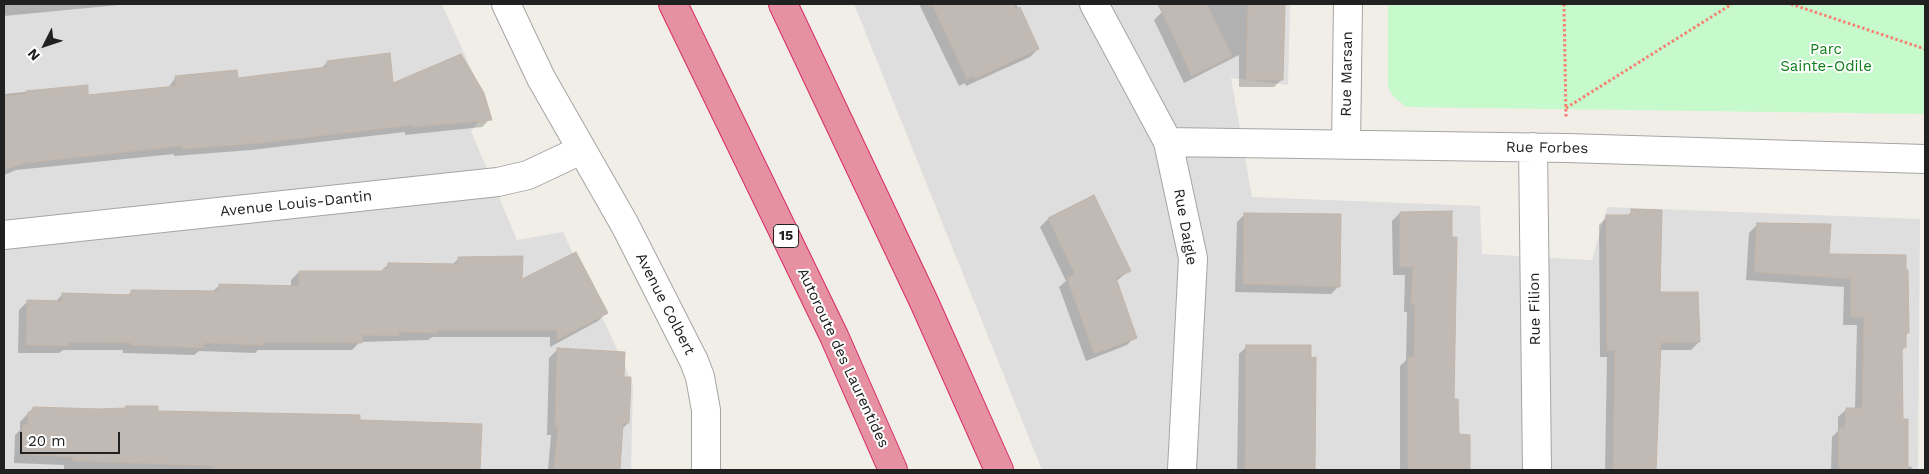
<!DOCTYPE html>
<html>
<head>
<meta charset="utf-8">
<style>
	body { margin:0 }
	#map { position:relative; width:1929px; height:474px; overflow:hidden; background:#f1eee7; font-family:"Work Sans",sans-serif }
	canvas { display:block }
	.frame { position:absolute; inset:0; border:5px solid #212121; pointer-events:none }
	.north { position:absolute; left:20px; top:20px; width:50px; height:50px; -webkit-text-stroke:4px #fff; paint-order:stroke; rotate:229deg; font-size:14px; font-weight:700; line-height:20px; text-align:center; color:#212121 }
	.north::after { content:''; display:block; margin:auto; width:18px; height:22px; background:#212121; clip-path:polygon(50% 0,100% 100%,50% 72%,0 100%) }
	.scale { position:absolute; left:20px; top:432px; width:100px; height:22px; box-sizing:border-box; border:2px solid #212121; border-top:0; padding-left:6px; font-size:15px; line-height:18px; white-space:nowrap; color:#212121; -webkit-text-stroke:4px #fff; paint-order:stroke }
</style>
</head>
<body>
<div id="map">
<canvas width="1929" height="474"></canvas>
<div class="frame"></div>
<div class="north">N</div>
<div class="scale">20 m</div>
</div>
<script>
const c = document.querySelector('canvas').getContext('2d');
c.lineJoin = 'round';
function fill(path, color) { c.fillStyle = color; c.fill(path, 'evenodd'); }
const shape = rows => new Path2D(rows.map(r => 'M' + r).join(''));
function trace(path, color, width, dash) { c.strokeStyle = color; c.lineWidth = width; c.lineCap = dash ? 'butt' : 'round'; c.setLineDash(dash || []); c.stroke(path); }
function label(font, color, halo, rows, align = 'center') {
  c.font = font + ' "Work Sans",sans-serif'; c.lineWidth = 4; c.setLineDash([]); c.textBaseline = 'middle'; c.strokeStyle = halo; c.fillStyle = color; for (const [text, x, y, turn = 0] of rows) {
    c.save(); c.translate(x, y); c.rotate((+turn || 0) * Math.PI / 180); c.textAlign = isNaN(turn) ? turn : align; if (halo) c.strokeText(text, 0, 0); c.fillText(text, 0, 0); c.restore();
  }
}
fill(shape([
	[4,4,442,4,489,109,471,131,517,240,563,232,633,384,631,470,4,470],
	[854,4,1290,4,1288,85,1231,78,1252,197,1480,206,1482,254,1592,260,1607,207,1920,219,1918,470,1042,470]
]), '#dfdede');
fill(shape([
	[1388,4,1925,4,1925,114,1406,107,1392,95,1388,85]
]), '#c6f9cb');
fill(shape([
	[4,4,129,4,4,16],
	[919,4,1016,4,1038,49,1030,57,966,86,965,83,959,86],
	[1180,4,1284,4,1282,79,1274,87,1239,87,1239,55,1184,83,1154,20,1162,12],
	[327,62,490,119,482,127,405,135,405,132,251,150,174,156,174,154,16,170,4,175,4,94,86,86,87,96,168,88,176,77,237,79,321,69],
	[1094,197,1129,271,1115,282,1135,337,1127,345,1086,361,1059,287,1066,281,1040,227,1048,219],
	[1632,211,1659,293,1699,342,1691,350,1659,350,1655,470,1605,470,1607,357,1600,357,1599,225,1607,217,1626,217],
	[1400,213,1453,400,1458,436,1469,436,1468,470,1400,470,1400,366,1406,360,1407,312,1404,312,1405,275,1393,275,1392,221],
	[1245,214,1339,286,1331,294,1235,292,1237,222],
	[1757,225,1828,255,1908,333,1905,336,1905,347,1901,351,1901,420,1906,466,1912,467,1911,470,1831,470,1832,437,1838,431,1838,417,1847,409,1855,409,1857,325,1843,325,1844,287,1746,280,1749,233],
	[459,258,606,313,598,321,550,347,550,337,432,337,428,340,360,342,352,350,258,350,255,353,199,351,194,355,123,353,123,350,63,350,59,353,18,353,19,310,27,302,55,302,62,295,127,296,131,292,212,292,220,285,291,287,291,280,299,272,380,272,389,264,452,265],
	[1247,346,1315,359,1314,470,1237,470,1239,354],
	[557,350,623,378,628,423,621,430,619,470,548,470,551,435,547,435,549,358],
	[126,407,157,412,480,425,479,470,64,470,64,465,14,463,15,435,20,430,20,422,33,408,100,410,124,409]
]), '#0003');
const building = shape([
	[932,4,1014,4,1015,9,1020,7,1039,49,974,79,973,76,967,79,932,4],
	[1158,4,1207,4,1232,56,1192,76,1158,4],
	[1248,4,1285,4,1283,80,1246,80,1248,4],
	[390,53,393,83,461,54,484,93,492,120,413,127,413,125,260,143,182,149,182,146,25,163,4,170,4,96,26,94,26,91,88,85,88,95,176,86,175,76,237,70,238,78,327,67,327,61,390,53],
	[1094,195,1131,271,1116,278,1137,338,1094,354,1067,278,1075,274,1048,218,1094,195],
	[1631,209,1662,210,1660,292,1698,292,1700,342,1661,343,1656,470,1613,470,1615,350,1607,350,1606,215,1631,215,1631,209],
	[1452,211,1452,237,1457,237,1454,399,1458,399,1459,434,1470,435,1470,470,1408,470,1408,357,1414,357,1415,304,1411,304,1413,267,1400,267,1400,212,1452,211],
	[1244,213,1341,214,1340,287,1243,284,1244,213],
	[1757,223,1831,224,1829,254,1906,255,1906,270,1908,270,1909,333,1906,333,1906,348,1902,347,1903,419,1908,419,1908,470,1839,470,1839,428,1845,427,1846,408,1862,408,1864,317,1851,317,1851,279,1754,272,1757,223],
	[576,252,608,313,557,340,557,330,438,330,437,333,399,332,399,336,362,335,362,343,264,342,264,345,204,343,203,348,131,345,131,343,69,342,68,346,26,345,27,300,62,301,62,293,131,295,131,290,219,291,219,284,299,286,299,271,384,271,384,268,387,268,388,263,458,264,458,257,523,256,522,279,576,252],
	[1246,345,1311,345,1311,358,1316,357,1315,470,1245,470,1246,345],
	[557,348,625,352,624,377,631,377,629,423,623,423,620,470,554,470,558,427,555,427,557,348],
	[126,406,158,406,158,411,360,415,360,420,482,424,480,470,212,470,213,466,72,461,73,457,22,454,23,425,28,425,28,412,33,412,33,407,100,409,126,408,126,406]
]);
fill(building, '#c1bab4');
trace(building, '#c2b5aa', 1);
const minor = shape([
	[506,4,541,78,625,225,694,361,700,377,706,410,706,470],
	[1094,4,1168,142,1193,258,1182,470],
	[1168,142,1567,148,1925,159],
	[1346,145,1348,4],
	[1533,147,1537,470],
	[4,235,498,182,528,175,581,150]
]);
const motorway = shape([
	[673,4,834,336,893,470],
	[783,4,924,302,999,470]
]);
trace(minor, '#a5a5a5', 30);
trace(motorway, '#d82b66', 30);
trace(shape([
	[1564,4,1566,118],
	[1791,4,1925,49],
	[1566,108,1732,4]
]), '#f78072', 3, [2.5, 2.5]);
trace(minor, '#fff', 28);
trace(motorway, '#e691a1', 28);
for (const [x, y, w] of [
	[786,236,25]
]) { const box = new Path2D(); box.roundRect(x - w / 2, y - 11.5, w, 23, 4); c.fillStyle = '#fff'; c.fill(box); trace(box, '#212121', 1); }
label('bold 14px', '#212121', null, [
	["15",786,236]
]);
label('15px', '#0e7f18', '#fff', [
	["Parc",1826,50],
	["Sainte-Odile",1826,67]
]);
label('15px', '#212121', '#fff', [
	["Rue Marsan",1347,74,-89],
	["Rue Forbes",1547,148,1],
	["Avenue Louis-Dantin",296,204,-6],
	["Rue Daigle",1185,227,80],
	["Avenue Colbert",665,304,63],
	["Rue Filion",1535,309,-91],
	["Autoroute des Laurentides",843,358,65]
]);
</script>
</body>
</html>
